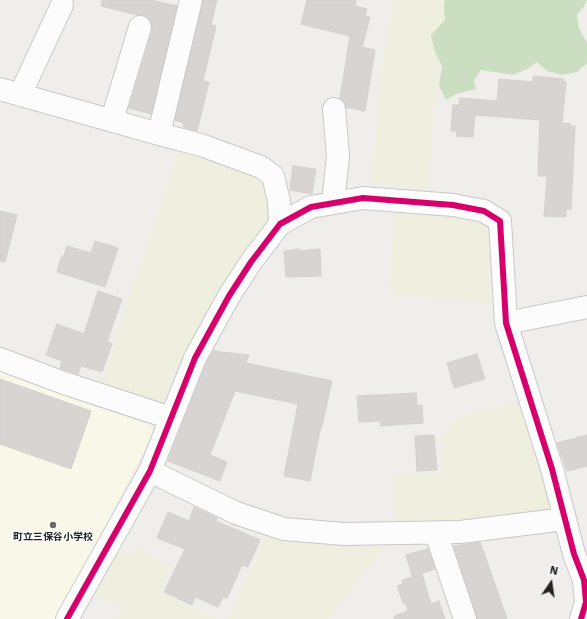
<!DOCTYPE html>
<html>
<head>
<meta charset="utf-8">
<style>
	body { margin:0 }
	#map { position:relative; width:587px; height:619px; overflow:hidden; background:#f0eeeb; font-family:"Work Sans",sans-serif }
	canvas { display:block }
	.north { position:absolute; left:531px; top:563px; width:40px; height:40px; -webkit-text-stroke:3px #fff; paint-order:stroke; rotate:13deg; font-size:11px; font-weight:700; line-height:16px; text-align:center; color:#222 }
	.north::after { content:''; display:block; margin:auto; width:14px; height:18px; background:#222; clip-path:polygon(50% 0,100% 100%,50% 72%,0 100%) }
</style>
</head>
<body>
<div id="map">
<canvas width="587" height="619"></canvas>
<div class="north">N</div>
</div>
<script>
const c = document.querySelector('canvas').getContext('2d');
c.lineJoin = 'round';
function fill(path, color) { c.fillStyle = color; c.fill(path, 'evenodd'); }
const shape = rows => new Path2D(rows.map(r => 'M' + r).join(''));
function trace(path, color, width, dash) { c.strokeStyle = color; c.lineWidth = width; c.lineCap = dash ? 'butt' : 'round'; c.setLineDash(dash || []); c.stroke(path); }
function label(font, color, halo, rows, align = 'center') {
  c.font = font + ' "Work Sans","Noto Sans JP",sans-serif'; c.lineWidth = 3; c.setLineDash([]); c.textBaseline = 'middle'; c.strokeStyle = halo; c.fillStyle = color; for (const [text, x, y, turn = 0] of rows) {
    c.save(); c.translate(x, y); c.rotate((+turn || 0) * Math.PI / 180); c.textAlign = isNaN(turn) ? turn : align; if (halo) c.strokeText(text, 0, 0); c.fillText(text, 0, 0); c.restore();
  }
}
fill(shape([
	[0,372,96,407,149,425,154,432,56,619,0,619]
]), '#f8f7e8');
fill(shape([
	[394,0,448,0,434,110,428,190,371,183,382,67,389,24],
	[178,150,246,171,263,179,271,196,271,228,254,242,223,283,173,373,164,401,158,403,102,385,130,292,155,222],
	[394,210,481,220,491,226,489,304,389,294],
	[517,401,542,473,553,512,403,527,396,520,393,475,445,472,442,435,451,433,453,420],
	[267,534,327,544,384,547,329,619,227,619],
	[136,547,170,566,159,591,215,619,117,619,123,610,91,593,118,549,132,556]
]), '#efefdf');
fill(shape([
	[445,0,587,0,583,8,577,14,579,28,587,43,587,63,577,72,562,75,547,71,537,62,527,69,513,75,481,70,474,80,476,89,456,94,446,100,439,86,442,66,435,52,431,35,445,20,444,6]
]), '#cbdec1');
const building = shape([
	[102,0,150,0,177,6,151,114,129,108,152,31,152,24,149,19,144,15,137,15,101,6,102,0],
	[203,0,217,0,211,25,216,26,203,81,209,82,197,131,183,127,184,123,175,120,203,0],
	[307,0,356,0,355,6,367,9,365,16,370,17,362,47,375,50,365,111,346,107,344,102,340,98,350,36,301,24,307,0],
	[533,76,563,79,563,81,566,82,562,123,570,124,570,126,575,126,571,209,566,209,566,217,544,216,547,176,538,176,540,120,475,115,473,137,456,136,457,131,451,131,453,105,459,105,460,98,497,101,499,79,533,82,533,76],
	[293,166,316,169,312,194,290,190,293,166],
	[0,211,17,215,5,262,0,261,0,211],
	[95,241,118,248,105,287,57,272,61,257,63,258,67,246,91,253,95,241],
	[299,249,299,251,320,249,321,276,286,277,284,251,299,249],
	[98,291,122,299,107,342,112,344,102,372,81,366,78,374,60,368,62,361,46,355,57,324,84,334,98,291],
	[214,350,221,352,249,355,246,363,332,381,321,430,320,430,310,481,284,476,298,404,235,391,210,455,227,462,220,481,168,461,206,363,214,350],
	[477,354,485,379,454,388,447,363,477,354],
	[0,379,91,411,71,469,0,444,0,379],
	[416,393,417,406,422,405,423,423,381,426,380,421,359,422,357,396,416,393],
	[434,435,437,470,417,471,415,436,434,435],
	[587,435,587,466,567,471,557,443,587,435],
	[194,507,217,518,216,521,260,540,248,567,242,565,227,598,223,597,218,607,195,597,192,605,164,592,185,549,157,538,168,512,189,521,194,507],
	[480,542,490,570,507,619,477,619,454,546,480,542],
	[428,549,435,569,412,576,406,555,428,549],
	[422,574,431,604,439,601,445,619,394,619,394,616,408,611,405,602,403,603,397,586,403,584,402,580,422,574]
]);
fill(building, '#d7d4d2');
trace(building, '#d3d0cc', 1);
const minor = shape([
	[0,89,159,134,201,145,261,167,273,176,279,201,280,224],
	[20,95,62,5],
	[112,120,140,27],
	[159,134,191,0],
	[333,203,338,156,334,109],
	[506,323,587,307],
	[0,359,64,383,171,418],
	[150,471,236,513,284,529,344,534,460,532,565,519],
	[436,533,465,619],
	[67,619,150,471,195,358,229,296,251,262,280,224,311,207,363,198,453,205,484,211,500,221,506,323,552,469,574,554,584,580,586,602,581,619]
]);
trace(minor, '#c9c8c7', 24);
trace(minor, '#fdfcfc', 22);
trace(shape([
	[67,619,150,471,195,358,229,296,251,262,280,224,311,207,363,198,453,205,484,211,500,221,506,323,552,469,574,554,584,580,586,602,581,619]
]), '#d6006c', 6);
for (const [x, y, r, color] of [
	[53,525,4,"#6a6968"]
]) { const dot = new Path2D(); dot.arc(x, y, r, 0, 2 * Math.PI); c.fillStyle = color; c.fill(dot); trace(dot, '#fff', 1.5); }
label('bold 10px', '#222', '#fff', [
	["町立三保谷小学校",53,537]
]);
</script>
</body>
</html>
